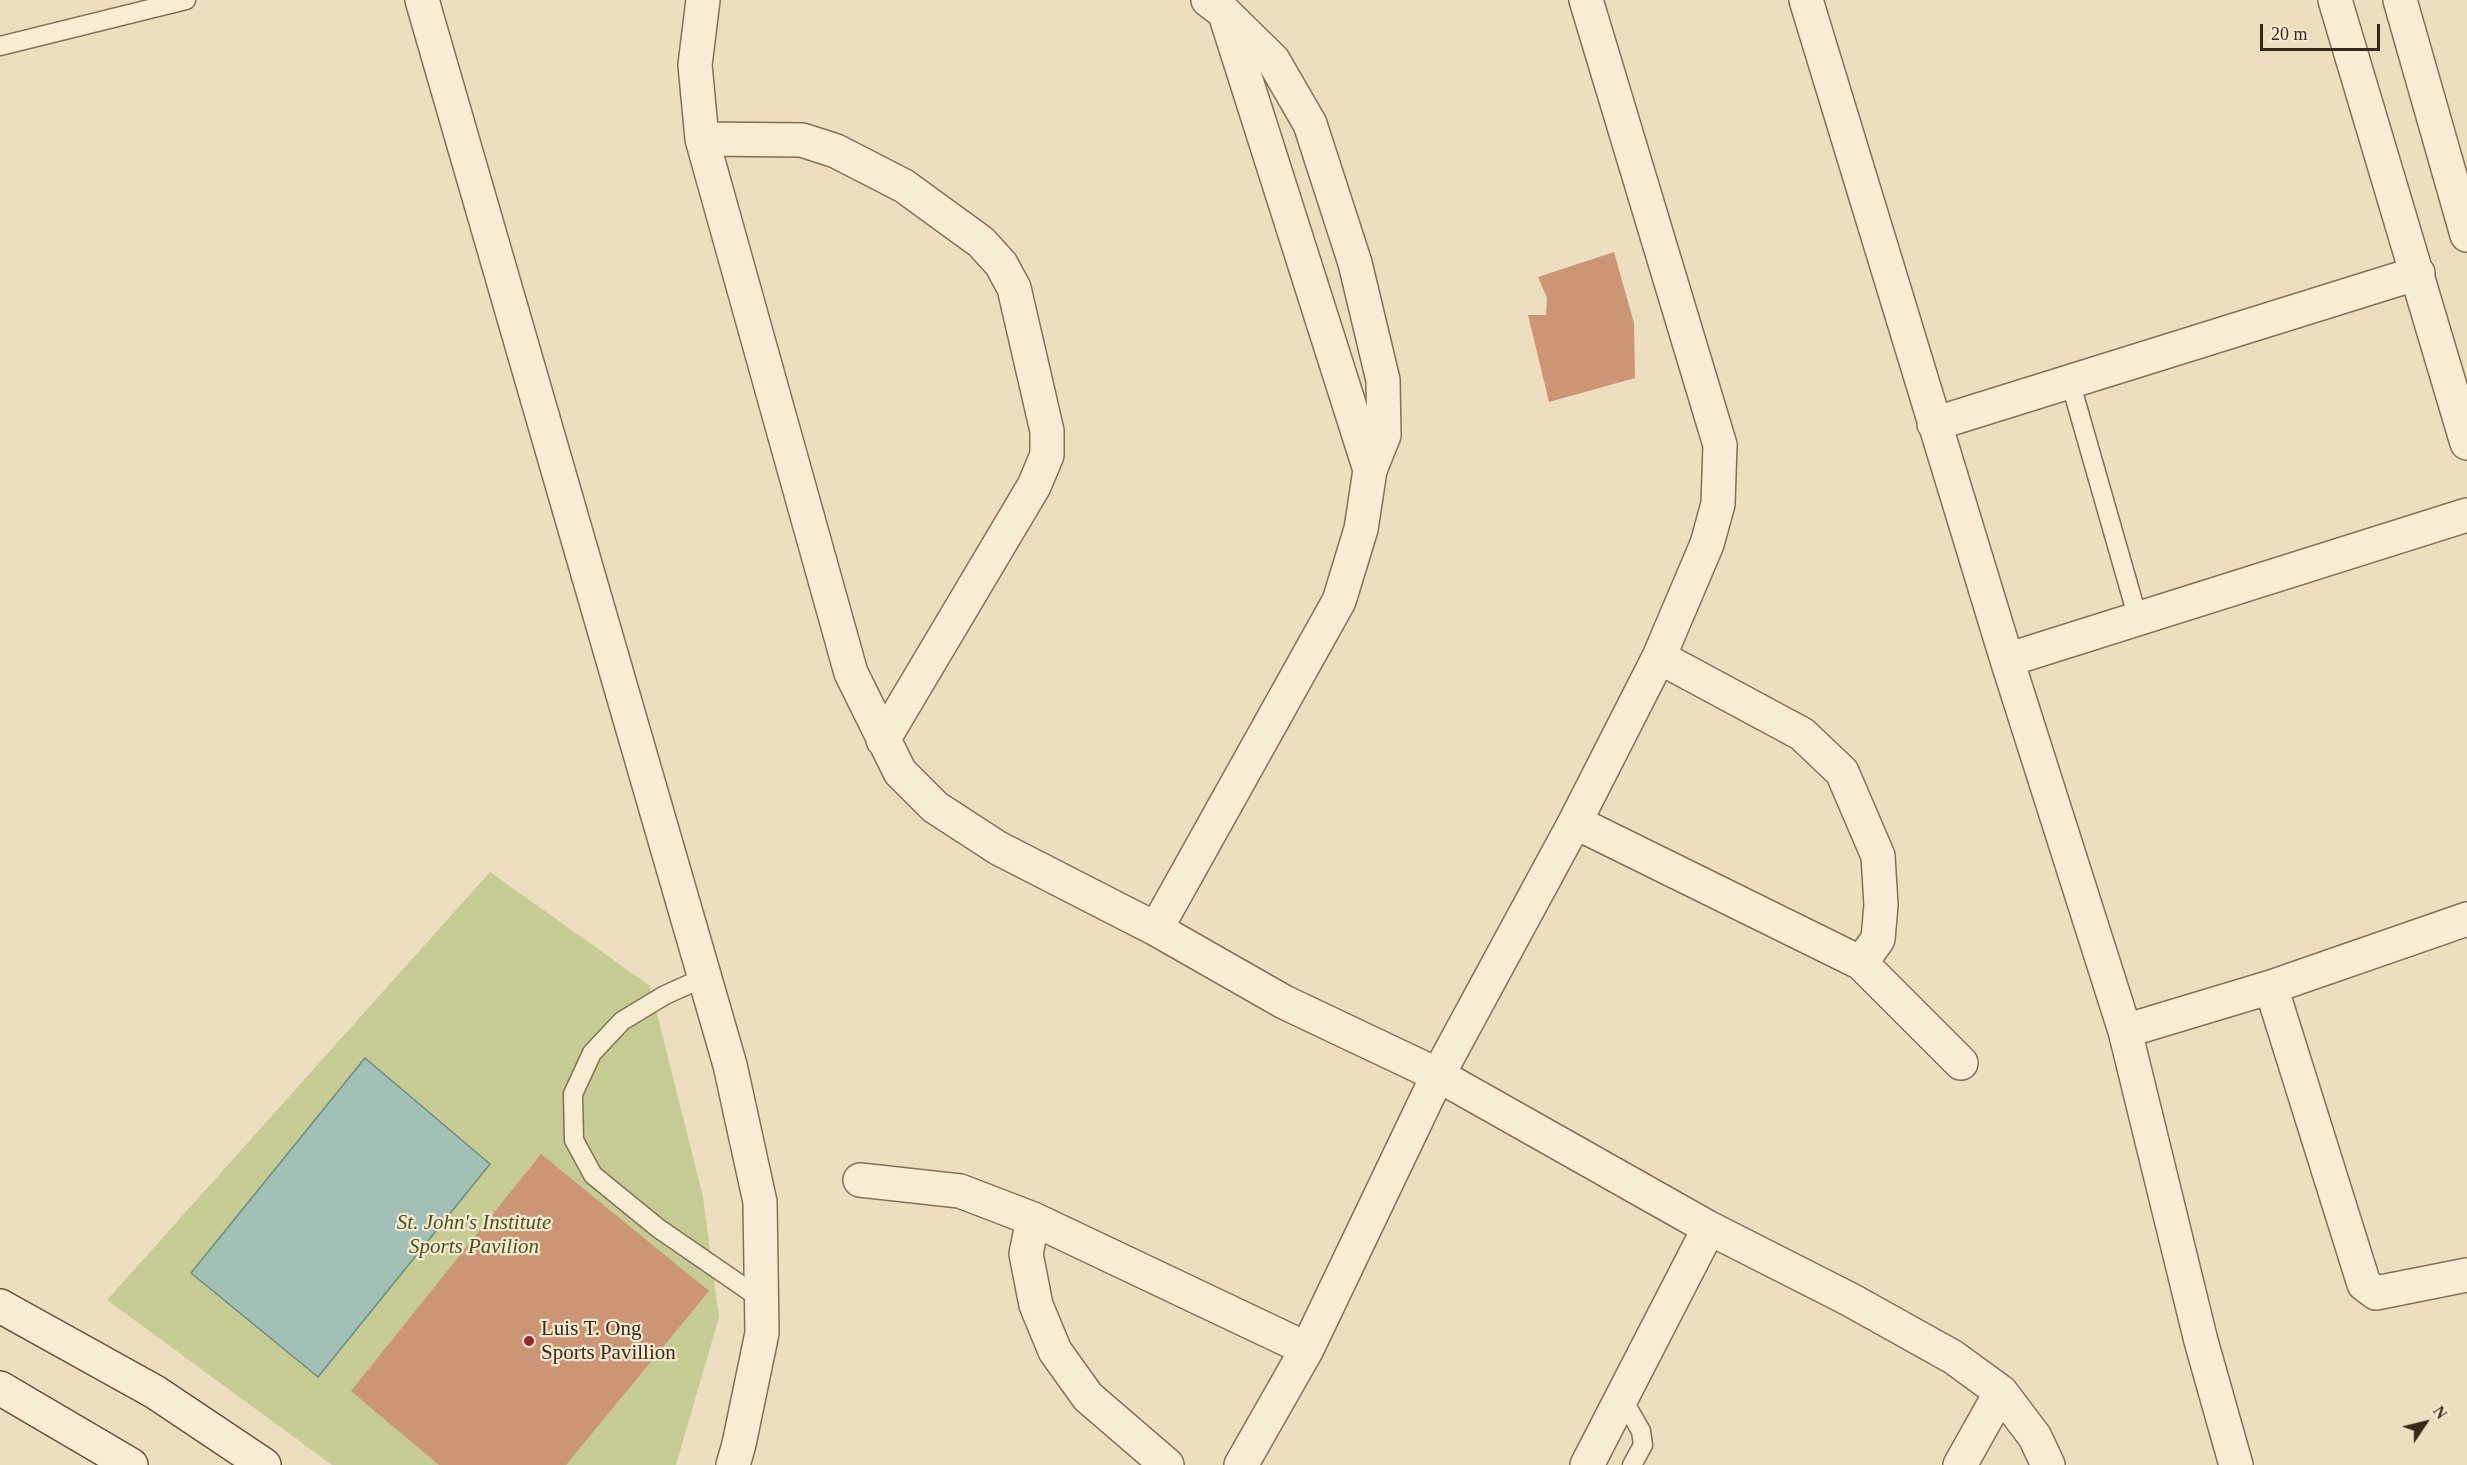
<!DOCTYPE html>
<html>
<head>
<meta charset="utf-8">
<style>
	body { margin:0 }
	#map { position:relative; width:2467px; height:1465px; overflow:hidden; background:#eedec0; font-family:Georgia,serif }
	canvas { display:block }
	.north { position:absolute; left:2395px; top:1393px; width:60px; height:60px; -webkit-text-stroke:4px #f5e9cf; paint-order:stroke; rotate:55deg; font-size:16px; font-weight:700; line-height:24px; text-align:center; color:#36281c }
	.north::after { content:''; display:block; margin:auto; width:21px; height:27px; background:#36281c; clip-path:polygon(50% 0,100% 100%,50% 72%,0 100%) }
	.scale { position:absolute; left:2260px; top:24px; width:120px; height:27px; box-sizing:border-box; border:3px solid #36281c; border-top:0; padding-left:8px; font-size:18px; line-height:21px; white-space:nowrap; color:#36281c; -webkit-text-stroke:4px #f5e9cf; paint-order:stroke }
</style>
</head>
<body>
<div id="map">
<canvas width="2467" height="1465"></canvas>
<div class="north">N</div>
<div class="scale">20 m</div>
</div>
<script>
const c = document.querySelector('canvas').getContext('2d');
c.lineJoin = 'round';
function fill(path, color) { c.fillStyle = color; c.fill(path, 'evenodd'); }
const shape = rows => new Path2D(rows.map(r => 'M' + r).join(''));
function trace(path, color, width, dash) { c.strokeStyle = color; c.lineWidth = width; c.lineCap = dash ? 'butt' : 'round'; c.setLineDash(dash || []); c.stroke(path); }
function label(font, color, halo, rows, align = 'center') {
  c.font = font + ' Georgia,serif'; c.lineWidth = 4.5; c.setLineDash([]); c.textBaseline = 'middle'; c.strokeStyle = halo; c.fillStyle = color; for (const [text, x, y, turn = 0] of rows) {
    c.save(); c.translate(x, y); c.rotate((+turn || 0) * Math.PI / 180); c.textAlign = isNaN(turn) ? turn : align; if (halo) c.strokeText(text, 0, 0); c.fillText(text, 0, 0); c.restore();
  }
}
fill(shape([
	[490,872,650,986,703,1197,719,1317,676,1465,332,1465,107,1300]
]), '#c7cb94');
const water = shape([
	[365,1058,490,1164,318,1377,191,1273,365,1058]
]);
fill(water, '#a3c0b6');
trace(water, '#6a8d83', 1.5);
fill(shape([
	[1614,252,1634,323,1635,378,1549,402,1528,315,1546,315,1547,298,1538,277],
	[541,1154,709,1291,566,1465,439,1465,351,1391]
]), '#cc9676');
const lane = shape([
	[0,46,186,0],
	[2070,381,2138,619],
	[705,977,665,995,622,1021,592,1053,573,1094,574,1140,593,1175,658,1228,761,1299],
	[1622,1398,1641,1431,1643,1445,1632,1465]
]);
const street = shape([
	[422,0,730,1065,760,1202,762,1333,739,1444,733,1465],
	[703,0,695,65,702,139,851,673,900,772,935,807,998,848,1156,929,1284,1002,1438,1075,1709,1228,1849,1299,1953,1357,2001,1392,2035,1437,2048,1465],
	[1806,0,2007,660,2125,1031,2201,1341,2236,1465],
	[2335,0,2467,443],
	[2400,0,2467,235],
	[1226,17,1370,470],
	[702,139,802,140,836,151,904,186,981,242,1001,264,1014,288,1047,431,1047,455,1034,486,883,740],
	[1934,424,2418,273],
	[1659,657,1802,734,1842,772,1878,856,1881,905,1878,939,1861,963],
	[2007,660,2467,515],
	[1575,822,1861,963,1961,1063],
	[1156,929,1339,601,1361,529,1370,470,1384,435,1383,380,1355,263,1310,124,1273,60,1225,13,1208,0],
	[2271,987,2364,1284,2376,1293,2467,1275],
	[2125,1031,2271,987,2467,919],
	[860,1180,960,1191,1033,1219,1307,1349],
	[1033,1219,1026,1254,1036,1305,1055,1351,1088,1397,1167,1465],
	[1241,1465,1307,1349,1438,1075,1575,822,1659,657,1707,544,1718,504,1720,445,1586,0],
	[1587,1465,1709,1228],
	[1960,1465,2001,1392]
]);
const secondary = shape([
	[0,1306,155,1392,264,1465],
	[0,1388,131,1465]
]);
trace(lane, '#866f58', 21);
trace(street, '#866f58', 36);
trace(secondary, '#68503b', 36);
trace(lane, '#f8ecd3', 18);
trace(street, '#f8ecd3', 33);
trace(secondary, '#f8ecd3', 33);
for (const [x, y, r, color] of [
	[529,1341,6,"#95282d"]
]) { const dot = new Path2D(); dot.arc(x, y, r, 0, 2 * Math.PI); c.fillStyle = color; c.fill(dot); trace(dot, '#f5e9cf', 2); }
label('italic 21px', '#485223', '#f5e9cf', [
	["St. John's Institute",474,1223],
	["Sports Pavilion",474,1247]
]);
label('21px', '#36281c', '#f5e9cf', [
	["Luis T. Ong",541,1329],
	["Sports Pavillion",541,1353]
], 'left');
</script>
</body>
</html>
